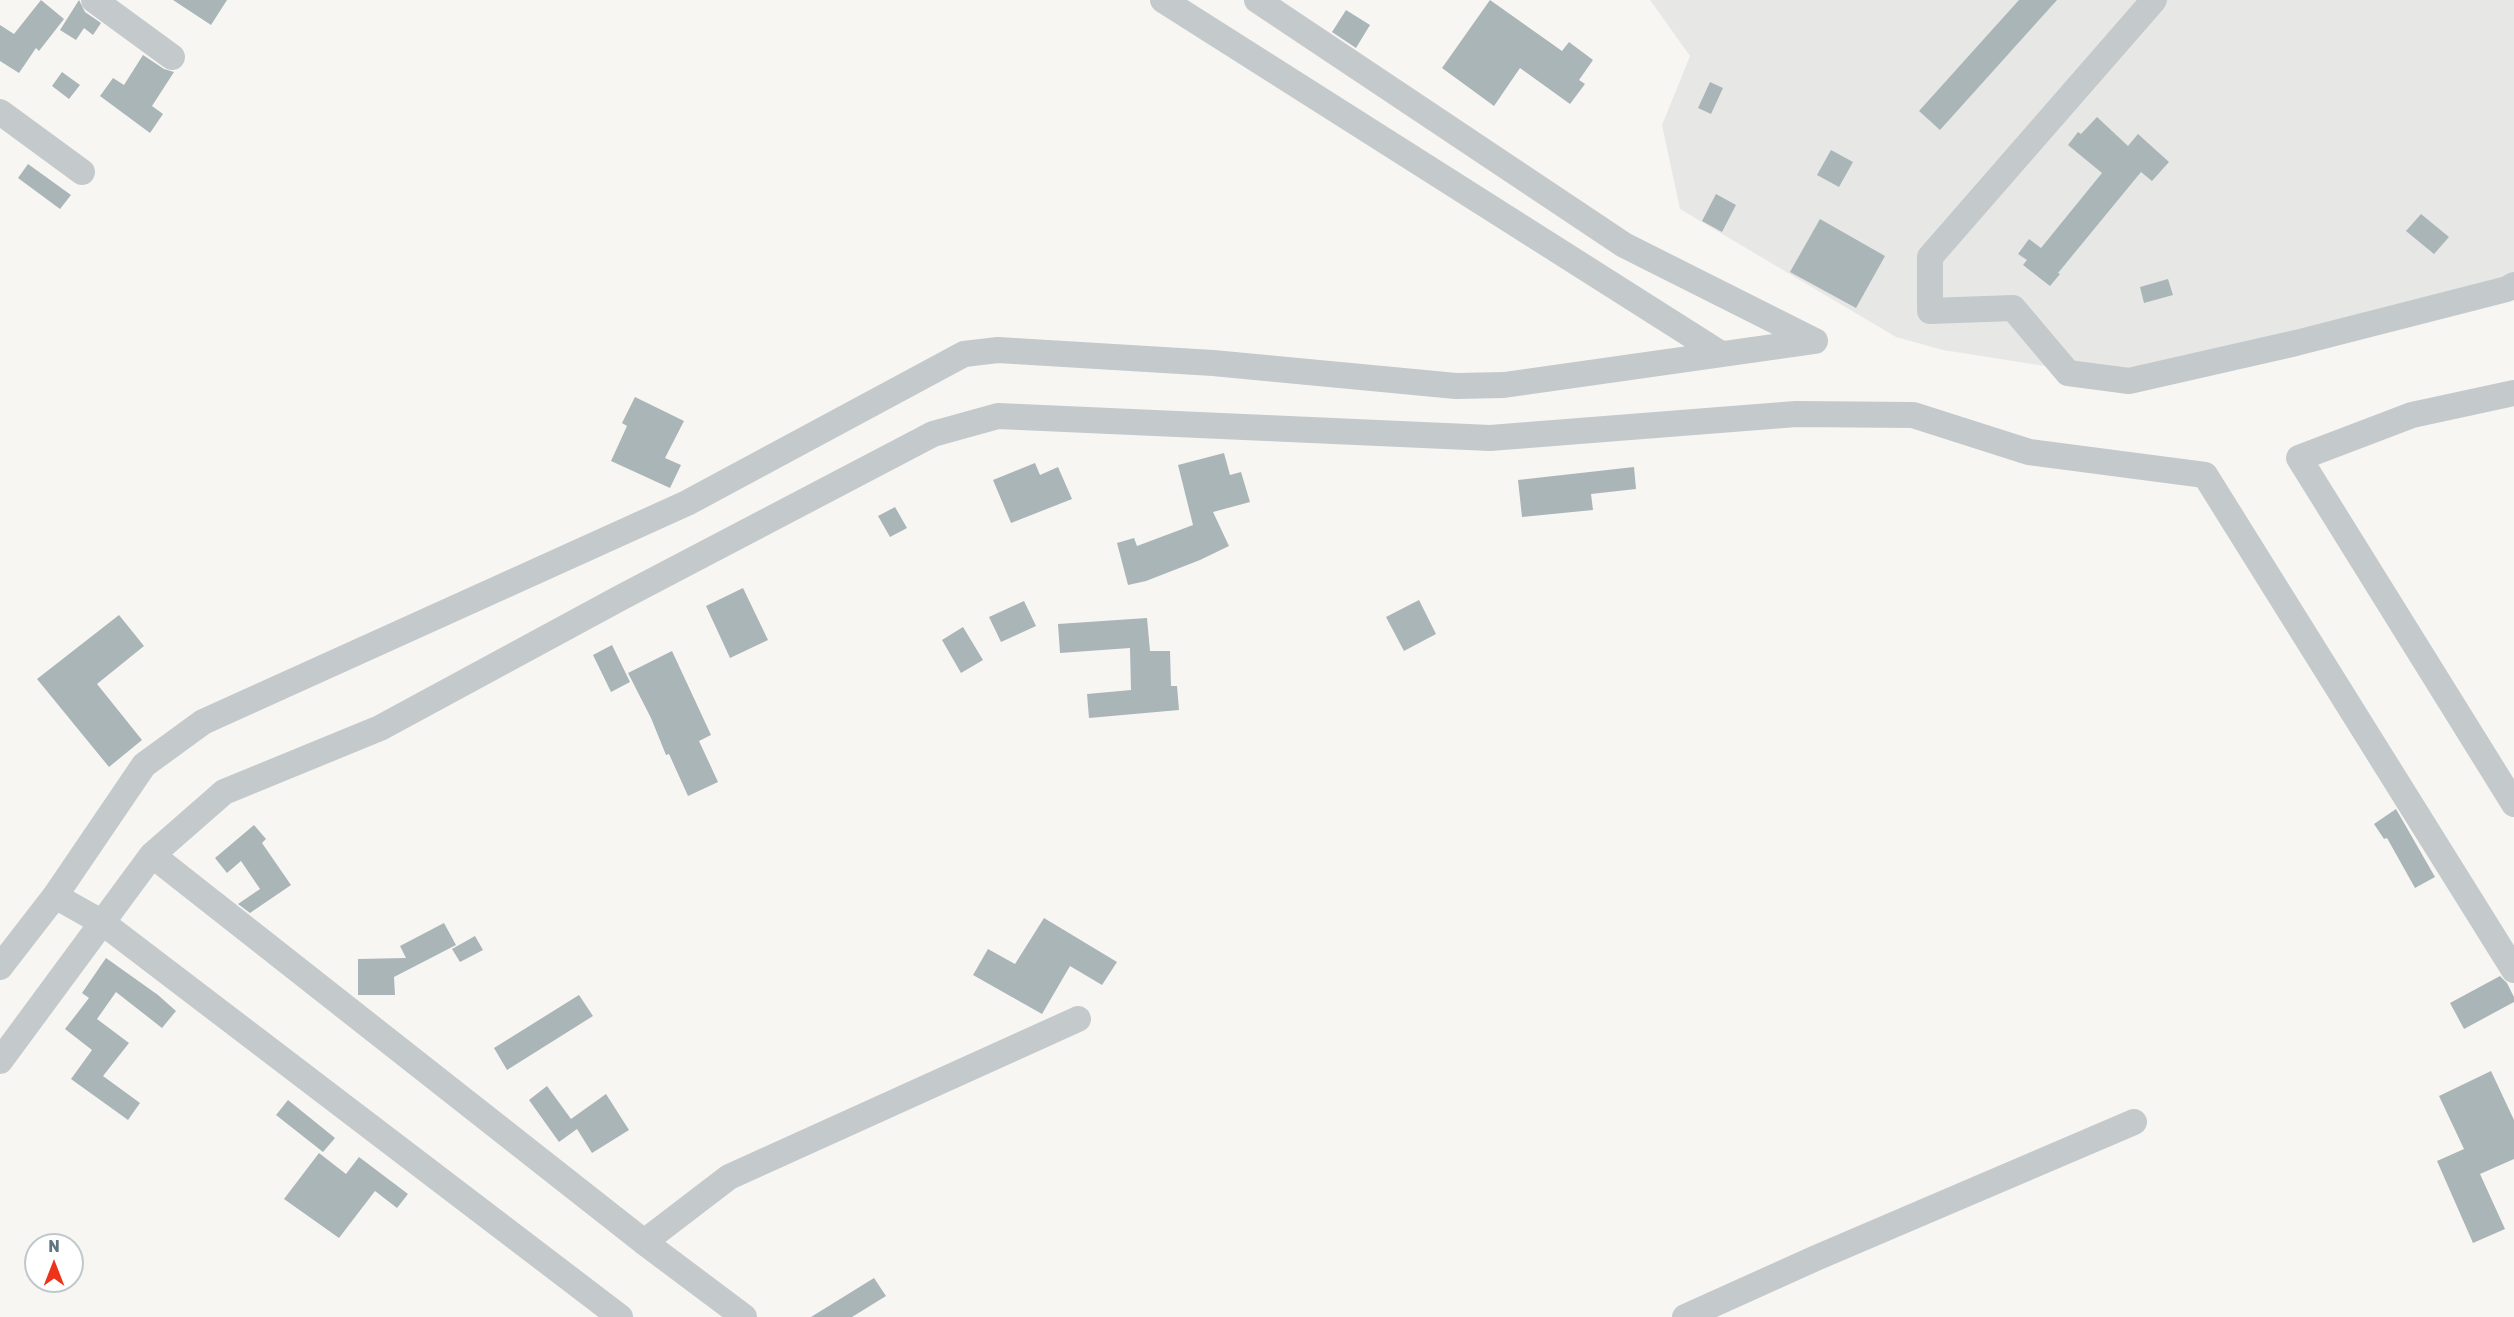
<!DOCTYPE html>
<html>
<head>
<meta charset="utf-8">
<style>
	body { margin:0 }
	#map { position:relative; width:2514px; height:1317px; overflow:hidden; background:#f7f6f3; font-family:Rubik,sans-serif }
	canvas { display:block }
	.north { position:absolute; left:24px; top:1233px; width:60px; height:60px; box-sizing:border-box; background:#fff; border:2px solid #bfc8cc; border-radius:50%; rotate:0deg; font-size:16px; font-weight:700; line-height:24px; text-align:center; color:#5f7680 }
	.north::after { content:''; display:block; margin:auto; width:21px; height:27px; background:#ee331b; clip-path:polygon(50% 0,100% 100%,50% 72%,0 100%) }
</style>
</head>
<body>
<div id="map">
<canvas width="2514" height="1317"></canvas>
<div class="north">N</div>
</div>
<script>
const c = document.querySelector('canvas').getContext('2d');
c.lineJoin = 'round';
function fill(path, color) { c.fillStyle = color; c.fill(path, 'evenodd'); }
const shape = rows => new Path2D(rows.map(r => 'M' + r).join(''));
function trace(path, color, width, dash) { c.strokeStyle = color; c.lineWidth = width; c.lineCap = dash ? 'butt' : 'round'; c.setLineDash(dash || []); c.stroke(path); }
fill(shape([
	[1650,0,2514,0,2514,290,2121,378,1943,350,1896,337,1680,209,1662,125,1690,56]
]), '#e7e8e6');
fill(shape([
	[41,0,64,19,39,51,36,48,19,73,0,61,0,25,14,34],
	[79,0,85,12,101,23,93,35,84,28,76,40,60,30],
	[173,0,227,0,211,25],
	[1490,0,1562,51,1569,42,1593,60,1579,80,1585,84,1570,104,1520,68,1494,106,1442,68],
	[2019,0,2057,0,1940,130,1919,111],
	[1346,10,1370,25,1356,48,1332,32],
	[143,55,164,69,174,72,152,106,163,114,150,133,100,96,113,78,124,85],
	[62,72,80,85,69,99,52,86],
	[1710,82,1723,88,1711,114,1698,108],
	[2097,117,2128,146,2138,134,2169,162,2152,181,2141,172,2058,273,2060,274,2050,286,2023,265,2027,260,2018,254,2029,239,2041,248,2102,173,2068,145,2078,132,2081,134],
	[1831,150,1853,162,1839,187,1817,175],
	[28,164,71,195,60,209,18,178],
	[1716,194,1736,205,1722,232,1702,221],
	[2421,214,2449,237,2434,254,2406,231],
	[1820,219,1885,256,1856,308,1790,272],
	[2168,279,2173,295,2144,303,2140,287],
	[635,397,684,421,665,458,681,465,670,488,611,461,627,426,622,423],
	[1224,453,1230,475,1241,472,1250,502,1213,512,1229,546,1200,560,1146,581,1128,585,1117,543,1134,538,1137,546,1193,525,1178,465],
	[1035,463,1040,475,1058,467,1072,499,1011,523,993,480],
	[1634,467,1636,489,1591,494,1593,510,1522,517,1518,480],
	[895,507,907,528,890,537,878,516],
	[743,588,768,640,730,658,706,606],
	[1419,600,1436,634,1404,651,1386,617],
	[1024,601,1036,626,1001,642,989,617],
	[119,615,144,646,97,684,142,740,109,767,37,679],
	[1147,618,1150,651,1170,651,1171,686,1177,686,1179,710,1089,718,1087,694,1131,690,1130,648,1060,653,1058,624],
	[963,627,983,660,961,673,942,640],
	[612,645,630,682,611,692,593,655],
	[672,651,711,735,699,741,718,782,688,796,669,754,666,755,651,718,628,673],
	[2396,809,2435,877,2415,888,2387,838,2384,839,2374,824],
	[254,825,266,839,262,843,291,885,250,913,238,904,260,889,241,861,227,873,215,858],
	[1044,918,1117,962,1102,985,1070,966,1042,1014,973,975,988,949,1015,964],
	[444,923,456,945,394,977,395,995,358,995,358,959,406,958,400,946],
	[475,936,483,950,460,962,452,949],
	[106,958,158,995,176,1011,162,1028,116,992,97,1019,129,1043,103,1076,140,1103,128,1120,71,1079,92,1050,65,1029,89,998,82,993],
	[2500,976,2507,983,2514,997,2514,1002,2464,1029,2450,1003],
	[579,995,593,1016,507,1070,494,1048],
	[2491,1071,2514,1120,2514,1159,2480,1174,2505,1229,2473,1243,2437,1161,2464,1149,2439,1096],
	[547,1086,571,1119,606,1094,629,1130,592,1153,577,1129,559,1142,529,1100],
	[288,1100,335,1138,323,1152,276,1115],
	[319,1153,346,1174,359,1157,408,1194,397,1208,375,1191,339,1238,284,1199],
	[874,1278,886,1296,852,1317,811,1317]
]), '#aab5b8');
trace(shape([
	[94,0,172,57],
	[1163,0,1721,354],
	[1257,0,1624,245,1815,341],
	[2154,0,1930,257,1930,311,2013,308,2068,373,2129,381,2296,343,2507,289,2514,285],
	[0,112,82,172],
	[2514,393,2412,415,2299,458,2514,804],
	[152,855,644,1242,744,1317],
	[55,896,103,923,620,1317],
	[0,967,55,896,144,765,203,722,687,503,964,354,998,350,1213,363,1456,386,1504,385,1815,341],
	[0,1061,152,855,224,792,380,728,622,597,933,434,998,416,1490,438,1796,414,1913,415,2029,452,2205,475,2514,970],
	[644,1242,729,1177,1078,1019],
	[1685,1317,1816,1258,2134,1122]
]), '#c4c9cb', 26);
</script>
</body>
</html>
